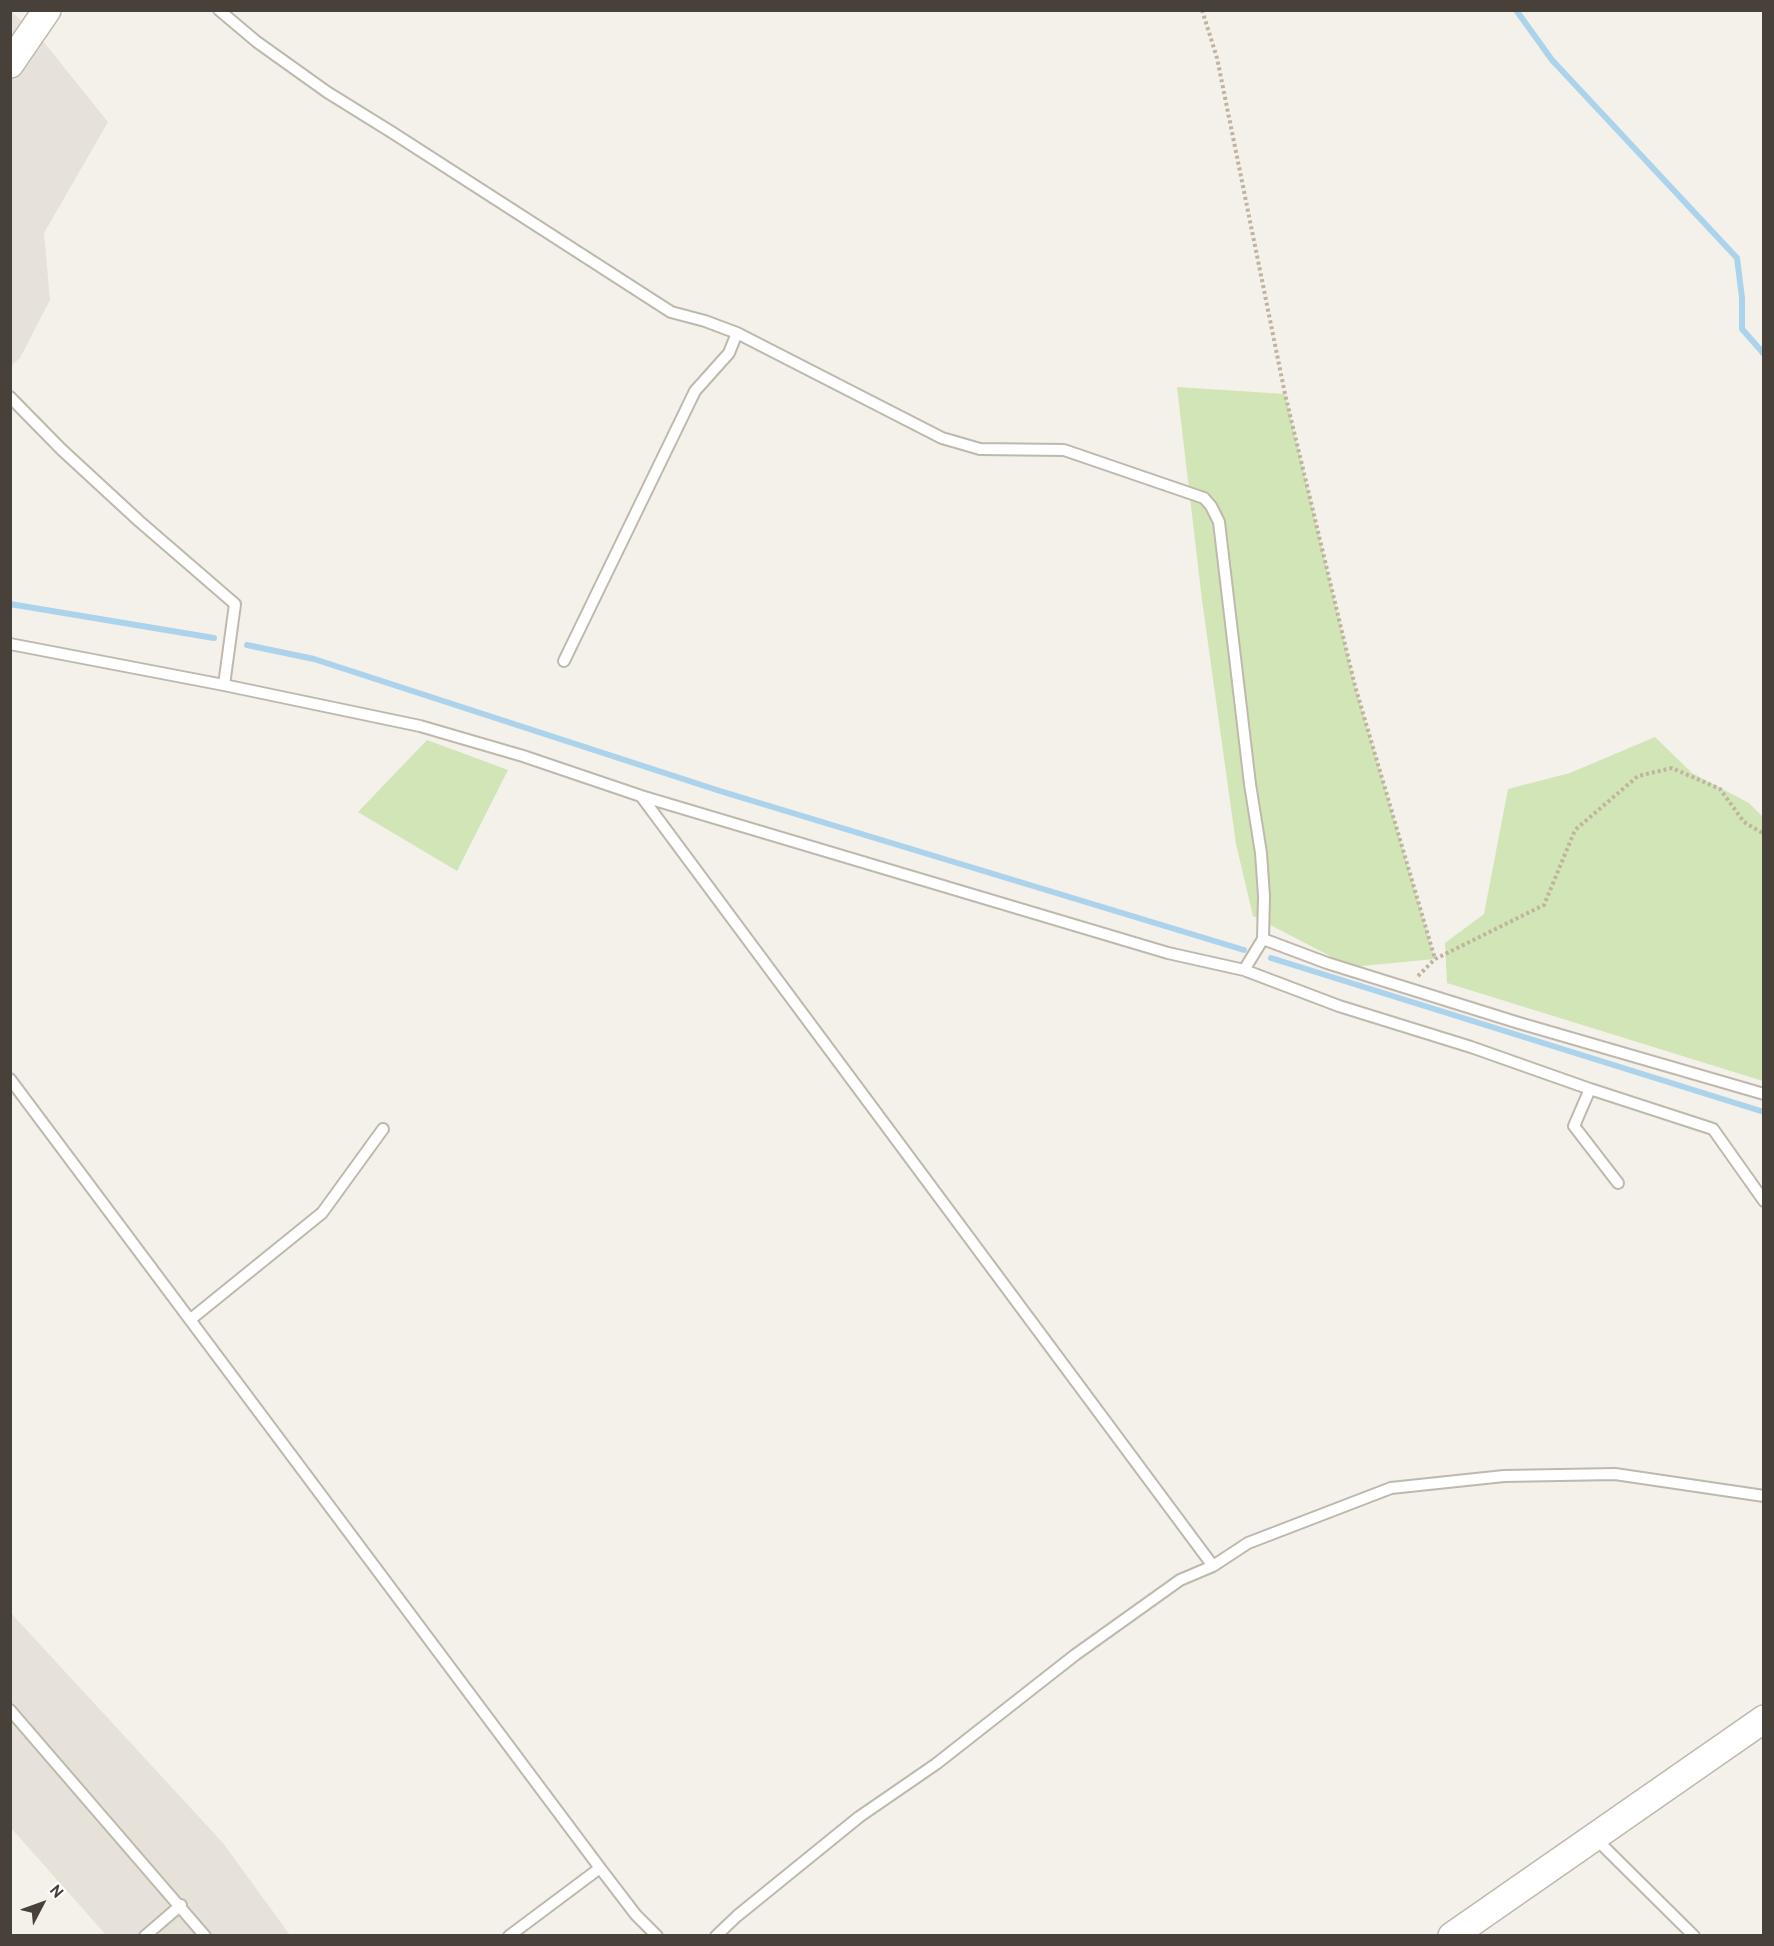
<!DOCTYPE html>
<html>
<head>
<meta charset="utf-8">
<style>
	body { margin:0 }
	#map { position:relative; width:1774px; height:1946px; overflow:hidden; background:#f4f0ea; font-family:Overpass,sans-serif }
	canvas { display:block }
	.frame { position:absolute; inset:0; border:12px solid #474139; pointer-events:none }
	.north { position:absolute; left:12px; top:1874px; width:60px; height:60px; -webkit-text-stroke:4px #fff; paint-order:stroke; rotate:49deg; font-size:16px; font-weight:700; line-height:24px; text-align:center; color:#474139 }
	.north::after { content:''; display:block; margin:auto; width:21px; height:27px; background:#474139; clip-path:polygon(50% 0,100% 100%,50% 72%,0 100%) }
</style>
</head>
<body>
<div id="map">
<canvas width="1774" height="1946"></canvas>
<div class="frame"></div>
<div class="north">N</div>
</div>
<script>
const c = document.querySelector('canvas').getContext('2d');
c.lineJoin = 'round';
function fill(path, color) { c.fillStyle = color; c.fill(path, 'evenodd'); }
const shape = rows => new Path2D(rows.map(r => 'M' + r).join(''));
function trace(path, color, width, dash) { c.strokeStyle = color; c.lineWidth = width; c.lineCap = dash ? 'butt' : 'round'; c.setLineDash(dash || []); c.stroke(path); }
fill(shape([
	[11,11,43,41,108,122,44,233,50,300,20,358,11,366],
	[10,1612,223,1843,290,1935,106,1935,11,1828]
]), '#e7e2d9');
fill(shape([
	[1177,387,1285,394,1355,686,1435,959,1351,967,1253,916,1236,844,1202,600],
	[1655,737,1692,773,1749,803,1763,817,1763,1081,1447,983,1445,943,1484,914,1508,789,1570,773],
	[427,740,508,770,457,871,358,812]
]), '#d2e5b6');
trace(shape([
	[1516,10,1552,60,1737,258,1742,298,1742,329,1764,354],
	[10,604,214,638],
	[247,645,314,659,720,791,1244,950],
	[1271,958,1764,1112]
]), '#abd4ec', 6);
const service = shape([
	[219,10,257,42,327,92,393,133,671,312,705,321,737,333],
	[10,397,61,449,139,521,235,604,224,685],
	[10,644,224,685,420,726,523,756,641,796,1168,953,1244,970,1339,1006,1471,1047,1590,1089],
	[564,661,695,391,729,353,737,333,942,438,980,449,1064,450,1204,498,1211,506,1219,522,1250,784,1261,853,1264,896,1263,939,1244,970],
	[641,796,1213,1566],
	[1263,939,1327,963,1519,1023,1764,1094],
	[10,1079,600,1868,636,1915,657,1936],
	[1618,1183,1574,1126,1590,1089,1713,1129,1764,1201],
	[191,1319,322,1213,383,1129],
	[10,1710,205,1936],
	[1594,1837,1694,1936],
	[145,1936,181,1905],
	[509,1936,600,1868],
	[716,1936,737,1916,859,1817,936,1764,1075,1655,1180,1580,1213,1566,1248,1543,1391,1488,1504,1476,1615,1474,1764,1496]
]);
const tertiary = shape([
	[10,64,47,10],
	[1452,1936,1764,1719]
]);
trace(service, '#bfb8ad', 14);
trace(tertiary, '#bfb8ad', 30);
trace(shape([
	[1202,10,1217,58,1285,394,1355,686,1435,959],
	[1418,976,1435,959,1544,905,1575,830,1638,776,1672,768,1720,789,1744,822,1764,834]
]), '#c0b39f', 4, [3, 3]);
trace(service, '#fff', 10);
trace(tertiary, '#fff', 27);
</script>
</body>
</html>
